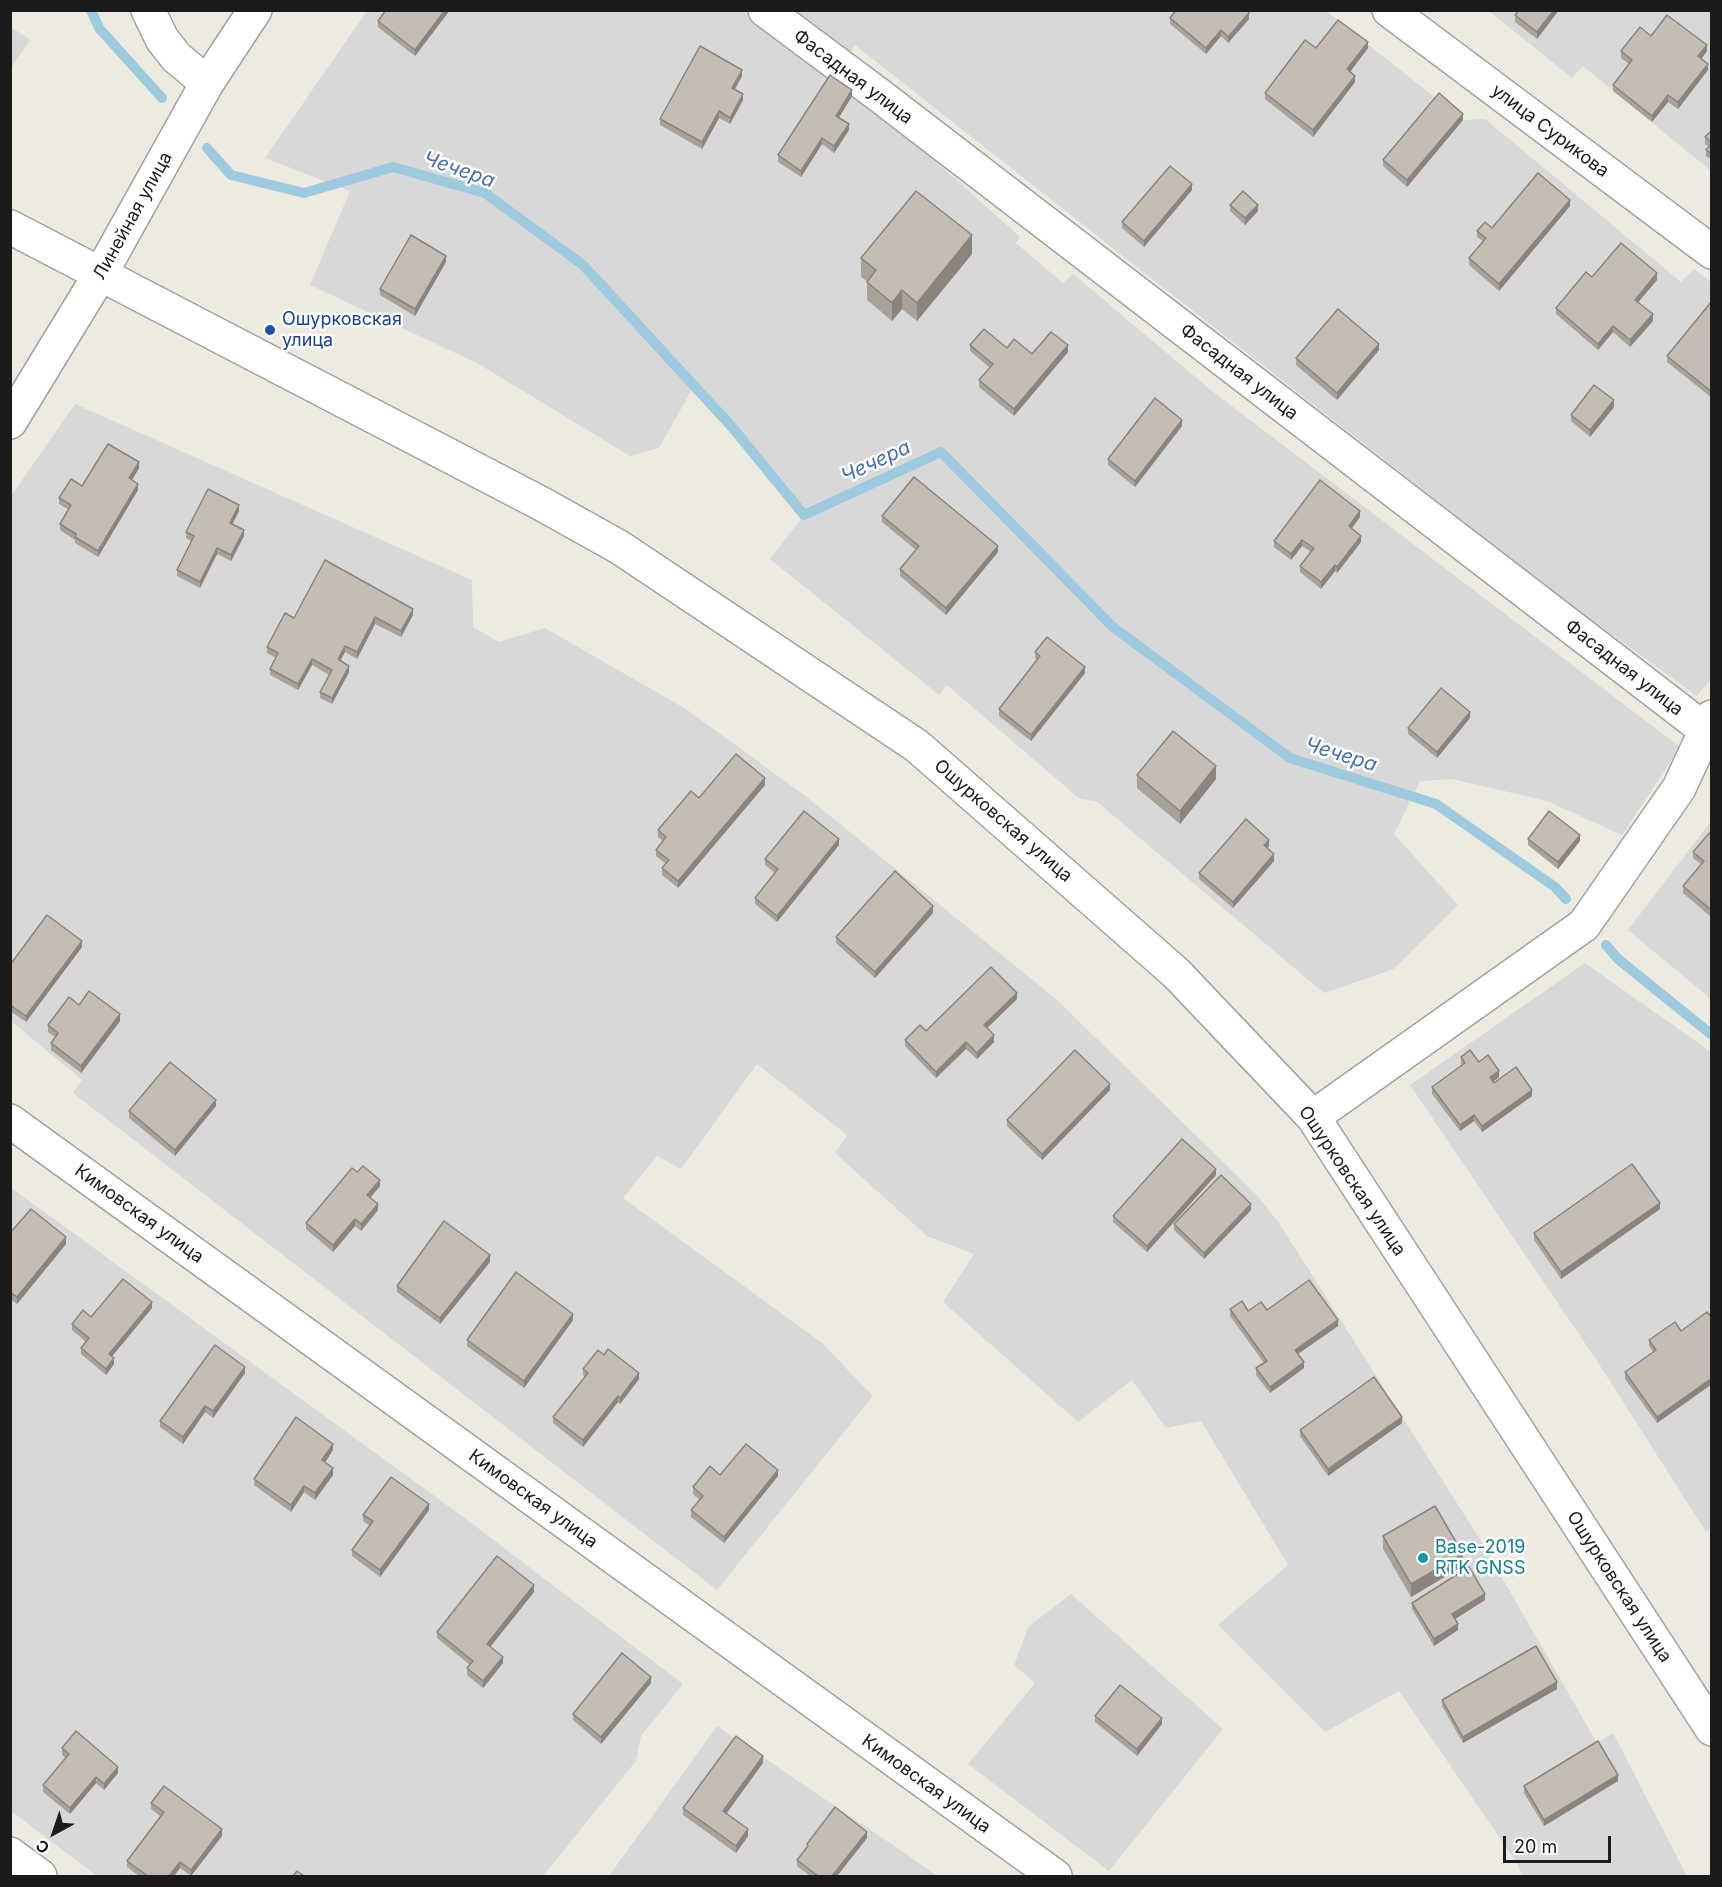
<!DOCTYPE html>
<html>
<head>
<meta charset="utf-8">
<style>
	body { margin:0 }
	#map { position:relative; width:1722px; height:1887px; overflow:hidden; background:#edeae0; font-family:Inter,sans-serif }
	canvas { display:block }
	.frame { position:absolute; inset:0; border:12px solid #1b1b1b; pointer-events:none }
	.north { position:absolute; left:24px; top:1803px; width:60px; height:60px; -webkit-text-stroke:4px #fff; paint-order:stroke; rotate:220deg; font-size:16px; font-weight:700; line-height:24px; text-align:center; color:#1b1b1b }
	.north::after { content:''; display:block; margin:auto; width:21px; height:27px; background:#1b1b1b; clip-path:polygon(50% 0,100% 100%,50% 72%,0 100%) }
	.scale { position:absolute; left:1503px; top:1836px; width:108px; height:27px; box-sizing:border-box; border:3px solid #1b1b1b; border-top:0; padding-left:8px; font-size:18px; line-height:21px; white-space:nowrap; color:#1b1b1b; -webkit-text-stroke:4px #fff; paint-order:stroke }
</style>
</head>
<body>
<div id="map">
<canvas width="1722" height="1887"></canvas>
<div class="frame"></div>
<div class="north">С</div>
<div class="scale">20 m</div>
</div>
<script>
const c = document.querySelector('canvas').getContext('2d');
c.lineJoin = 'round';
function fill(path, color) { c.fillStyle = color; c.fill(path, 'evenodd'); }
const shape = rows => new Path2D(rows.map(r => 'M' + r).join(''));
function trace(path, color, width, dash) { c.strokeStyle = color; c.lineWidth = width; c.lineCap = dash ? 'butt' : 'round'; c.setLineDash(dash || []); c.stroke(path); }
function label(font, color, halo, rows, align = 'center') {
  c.font = font + ' Inter,sans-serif'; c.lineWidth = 5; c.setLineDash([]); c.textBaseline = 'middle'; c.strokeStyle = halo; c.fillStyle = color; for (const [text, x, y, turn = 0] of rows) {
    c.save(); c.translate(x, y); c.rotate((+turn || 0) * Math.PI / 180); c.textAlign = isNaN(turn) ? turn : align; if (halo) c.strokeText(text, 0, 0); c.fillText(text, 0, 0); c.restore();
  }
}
fill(shape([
	[367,11,743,11,857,91,1020,237,1016,243,1063,283,1073,274,1212,391,1680,747,1622,835,1547,801,1452,779,1420,781,1394,834,1458,905,1394,969,1324,993,1096,801,1080,799,947,685,939,695,770,559,804,515,696,382,659,448,630,456,477,363,310,285,350,191,265,158],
	[796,11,1326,11,1463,120,1485,119,1681,282,1694,269,1712,283,1711,679,1697,696,1579,611,1129,261,855,45,849,54],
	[1489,11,1711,11,1711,171,1583,66,1572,78],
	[11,27,30,40,11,68],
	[75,404,472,580,473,627,499,642,545,628,686,709,808,798,1056,999,1256,1194,1279,1223,1481,1541,1597,1743,1613,1733,1687,1876,1523,1876,1515,1860,1399,1691,1325,1732,1218,1625,1288,1565,1201,1421,1166,1428,1132,1380,1078,1422,943,1302,974,1254,927,1236,835,1153,847,1135,757,1064,681,1169,657,1156,623,1198,822,1343,873,1396,717,1590,73,1093,82,1080,11,1021,11,496],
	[1711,821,1711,999,1628,930],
	[1585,963,1711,1052,1711,1528,1706,1532,1599,1364,1410,1085],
	[10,1187,462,1516,683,1684,641,1736,636,1761,543,1876,97,1876,11,1811],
	[1071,1594,1223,1729,1109,1871,968,1764,1035,1683,1014,1665,1029,1626],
	[717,1726,912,1858,937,1876,609,1876]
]), '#d9d8d8');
trace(shape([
	[91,10,99,28,162,98],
	[207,148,231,175,304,193,393,167,485,193,583,265,732,427,804,515,941,452,1113,627,1290,758,1436,804,1555,887,1566,899],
	[1606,945,1618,959,1712,1035]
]), '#9dcade', 10);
const minor = shape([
	[148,10,162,39,176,57,207,83],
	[765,10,875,92,1712,735],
	[1389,10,1712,252],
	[10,227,542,504,619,547,917,746,1176,973,1313,1117,1712,1729],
	[10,422,101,273,207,83,255,10],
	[1313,1117,1584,925,1679,788,1712,717],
	[10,1121,1055,1876],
	[10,1854,40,1876]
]);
trace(minor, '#a2a2a2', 36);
trace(minor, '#fff', 33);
fill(shape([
	[450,10,415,56,378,27,378,21],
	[1519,10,1559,10,1537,39,1515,22,1515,15],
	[1170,18,1249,19,1228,43,1221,36,1206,54,1170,24],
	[1651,36,1707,51,1701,59,1708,70,1678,109,1668,102,1652,122,1613,91,1613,85,1629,64,1621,58,1621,51],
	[1316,48,1368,48,1350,72,1355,82,1313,137,1265,99,1265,93],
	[742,76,735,89,743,100,730,124,719,118,702,149,660,125,660,119],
	[852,96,839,118,849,130,834,153,822,144,801,177,778,162,778,155],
	[1463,120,1407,187,1383,166,1383,160],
	[1712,130,1712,160,1706,156,1706,150,1709,147,1705,144,1705,137],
	[1192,190,1144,247,1122,228,1122,222],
	[1230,205,1258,211,1245,225,1230,211],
	[1570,206,1499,291,1469,265,1469,258,1483,241,1477,237,1477,231,1492,228],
	[972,254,917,321,902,309,892,321,867,300,867,281,861,277,861,258],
	[446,262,415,316,380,295,380,289],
	[1592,277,1657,280,1638,302,1653,321,1630,347,1613,332,1598,350,1556,314,1556,308],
	[1712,301,1712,398,1667,362,1667,356],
	[970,345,1007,348,1032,354,1068,352,1014,416,979,387,979,380,990,368,970,351],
	[1379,350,1337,400,1296,365,1296,358],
	[1614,407,1590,437,1571,421,1571,415],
	[1182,426,1135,487,1108,465,1108,459],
	[139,468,132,480,138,490,98,557,75,543,75,540,60,530,60,524,69,510,59,504,59,498,82,486],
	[239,511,232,524,244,536,231,561,217,554,200,588,177,576,177,570,191,541,186,538,186,532],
	[882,516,998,552,946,615,900,576,900,569,916,550,882,522],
	[1360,517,1352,528,1361,542,1337,573,1335,571,1321,589,1300,572,1300,566,1311,552,1302,546,1291,560,1274,547,1274,541],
	[413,615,401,637,375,624,357,659,345,652,340,661,349,672,332,704,320,698,320,692,329,675,312,665,298,690,270,675,270,669,276,658,267,653,267,647,294,618],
	[1035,652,1085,673,1031,741,999,716,999,709,1037,660,1035,658],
	[1470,718,1437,758,1408,734,1408,728],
	[1137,775,1216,779,1180,824,1137,788],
	[765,785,678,888,662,875,662,868,666,864,656,856,656,850,663,841,658,837,658,830,699,798],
	[1712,830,1710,916,1683,893,1683,886,1701,864,1693,858,1693,852],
	[1528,839,1580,841,1558,869,1528,845],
	[839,845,777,922,755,904,755,898,775,873,765,865,765,859],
	[1269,846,1267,848,1274,861,1233,908,1199,879,1199,873],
	[933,913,875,978,836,943,836,937],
	[82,947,26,1022,10,1011,10,965],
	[1017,999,987,1028,994,1042,977,1059,966,1049,936,1078,905,1046,905,1040,926,1031],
	[79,1005,120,1021,81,1073,51,1050,51,1043,55,1037,48,1032,48,1025],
	[1461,1057,1479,1062,1499,1077,1493,1082,1494,1083,1532,1096,1482,1132,1474,1121,1460,1131,1432,1094,1432,1087,1462,1066,1461,1064],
	[1110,1090,1042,1160,1007,1126,1007,1120],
	[216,1106,175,1156,129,1118,129,1111],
	[357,1172,380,1186,371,1197,378,1210,361,1231,355,1226,333,1252,306,1229,306,1223],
	[1216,1175,1147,1252,1113,1222,1113,1216],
	[1660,1209,1561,1279,1534,1240,1534,1233],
	[1251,1210,1204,1259,1174,1230,1174,1224],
	[10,1233,66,1244,17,1304,10,1299],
	[490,1262,440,1324,397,1292,397,1286],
	[152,1308,112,1356,114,1364,106,1375,81,1354,81,1348,86,1342,72,1330,72,1324,91,1317],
	[1230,1309,1248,1311,1267,1310,1338,1326,1298,1354,1304,1368,1270,1393,1256,1375,1256,1368,1264,1363,1230,1316],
	[1712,1318,1712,1384,1657,1423,1625,1379,1625,1372,1653,1352,1649,1346,1649,1340,1681,1331],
	[573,1320,524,1388,467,1346,467,1340],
	[604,1355,639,1379,620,1404,618,1402,583,1447,553,1423,553,1417,585,1377,583,1375,583,1369],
	[245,1373,213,1418,205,1412,183,1444,160,1427,160,1421],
	[1402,1423,1328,1476,1300,1436,1300,1430],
	[333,1450,325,1462,333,1475,315,1500,304,1492,291,1512,254,1485,254,1479],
	[720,1475,778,1476,724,1543,691,1517,691,1510,700,1500,693,1494,693,1487],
	[429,1510,380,1577,352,1556,352,1550,370,1526,363,1521,363,1515],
	[1383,1536,1463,1566,1411,1597,1383,1549],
	[534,1592,490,1647,503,1663,483,1688,467,1675,467,1668,470,1665,437,1638,437,1632],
	[1485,1600,1455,1619,1458,1630,1434,1646,1412,1609,1412,1603],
	[651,1683,601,1744,573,1720,573,1714],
	[1557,1689,1463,1743,1442,1706,1442,1700],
	[1095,1716,1162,1724,1137,1756,1095,1722],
	[62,1748,118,1773,104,1790,96,1783,70,1814,43,1792,43,1785,66,1758,62,1755],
	[763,1763,726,1814,748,1836,736,1853,683,1815,683,1808],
	[1618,1781,1544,1826,1524,1793,1524,1786],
	[151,1803,222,1836,191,1876,180,1868,174,1876,139,1876,127,1867,127,1861,160,1816,151,1809],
	[867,1838,837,1876,810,1876,797,1866,797,1860,807,1848,807,1844]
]), '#a9a29a');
fill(shape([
	[445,10,450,10,415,56,415,50],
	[1554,10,1559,10,1537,39,1537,32],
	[1249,13,1249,19,1228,43,1228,37],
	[1221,30,1221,36,1206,54,1206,48],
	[1368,42,1368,48,1347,76,1347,69],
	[1707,45,1707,51,1698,63,1698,56],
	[1708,64,1708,70,1678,109,1678,102],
	[742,70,742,76,732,94,732,88],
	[1355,76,1355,82,1313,137,1313,130],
	[852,90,852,96,836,122,836,116],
	[743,94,743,100,730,124,730,118],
	[1668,95,1668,102,1652,122,1652,116],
	[719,111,719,118,702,149,702,142],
	[1463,114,1463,120,1407,187,1407,180],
	[849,124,849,130,834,153,834,146],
	[822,138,822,144,801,177,801,171],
	[1192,184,1192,190,1144,247,1144,241],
	[1570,200,1570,206,1499,291,1499,284],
	[1258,205,1258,211,1245,225,1245,218],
	[972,235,972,254,917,321,917,303],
	[446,256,446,262,415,316,415,309],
	[1657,273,1657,280,1635,306,1635,300],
	[902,290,902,309,892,321,892,303],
	[1653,314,1653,321,1630,347,1630,340],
	[1613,326,1613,332,1598,350,1598,344],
	[1379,344,1379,350,1337,400,1337,393],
	[1068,345,1068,352,1014,416,1014,409],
	[1614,400,1614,407,1590,437,1590,430],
	[1182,420,1182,426,1135,487,1135,481],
	[139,462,139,468,129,485,129,478],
	[138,484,138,490,98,557,98,551],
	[239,505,239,511,230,529,230,523],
	[1360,511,1360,517,1349,532,1349,526],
	[244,530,244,536,231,561,231,555],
	[1361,536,1361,542,1337,573,1337,567],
	[1302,540,1302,546,1291,560,1291,554],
	[998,546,998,552,946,615,946,608],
	[217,548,217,554,200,588,200,582],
	[1335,565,1335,571,1321,589,1321,582],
	[413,609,413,615,401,637,401,631],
	[375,617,375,624,357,659,357,652],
	[345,646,345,652,338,665,338,659],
	[312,659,312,665,298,690,298,684],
	[349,666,349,672,332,704,332,698],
	[1085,667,1085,673,1031,741,1031,735],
	[1470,712,1470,718,1437,758,1437,752],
	[1216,766,1216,779,1180,824,1180,811],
	[765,778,765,785,678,888,678,881],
	[1580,835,1580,841,1558,869,1558,862],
	[839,839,839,845,777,922,777,916],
	[1269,840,1269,846,1264,852,1264,845],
	[1274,854,1274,861,1233,908,1233,902],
	[933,906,933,913,875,978,875,972],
	[82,941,82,947,26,1022,26,1016],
	[1017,993,1017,999,984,1031,984,1025],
	[120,1014,120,1021,81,1073,81,1066],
	[994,1035,994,1042,977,1059,977,1053],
	[966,1042,966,1049,936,1078,936,1072],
	[1499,1071,1499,1077,1490,1084,1490,1077],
	[1110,1084,1110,1090,1042,1160,1042,1154],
	[1532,1090,1532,1096,1482,1132,1482,1126],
	[216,1100,216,1106,175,1156,175,1150],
	[1474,1115,1474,1121,1460,1131,1460,1125],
	[1216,1169,1216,1175,1147,1252,1147,1246],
	[380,1180,380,1186,367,1201,367,1195],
	[1660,1203,1660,1209,1561,1279,1561,1272],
	[378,1204,378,1210,361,1231,361,1224],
	[1251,1204,1251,1210,1204,1259,1204,1253],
	[355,1219,355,1226,333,1252,333,1245],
	[66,1237,66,1244,17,1304,17,1297],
	[490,1255,490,1262,440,1324,440,1318],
	[152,1302,152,1308,109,1360,109,1354],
	[573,1314,573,1320,524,1388,524,1381],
	[1338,1320,1338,1326,1295,1356,1295,1350],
	[114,1358,114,1364,106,1375,106,1369],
	[1304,1362,1304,1368,1270,1393,1270,1387],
	[245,1367,245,1373,213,1418,213,1411],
	[639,1373,639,1379,620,1404,620,1398],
	[1712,1378,1712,1384,1657,1423,1657,1417],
	[618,1396,618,1402,583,1447,583,1440],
	[205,1406,205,1412,183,1444,183,1437],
	[1402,1417,1402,1423,1328,1476,1328,1469],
	[333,1444,333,1450,322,1467,322,1460],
	[333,1468,333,1475,315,1500,315,1493],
	[778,1470,778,1476,724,1543,724,1537],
	[304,1486,304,1492,291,1512,291,1505],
	[429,1504,429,1510,380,1577,380,1570],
	[1463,1554,1463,1566,1411,1597,1411,1584],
	[534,1585,534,1592,487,1651,487,1644],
	[1485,1594,1485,1600,1452,1621,1452,1614],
	[1458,1624,1458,1630,1434,1646,1434,1639],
	[503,1657,503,1663,483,1688,483,1681],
	[651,1677,651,1683,601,1744,601,1737],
	[1557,1682,1557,1689,1463,1743,1463,1737],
	[1162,1718,1162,1724,1137,1756,1137,1749],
	[763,1756,763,1763,723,1818,723,1811],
	[118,1767,118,1773,104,1790,104,1784],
	[1618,1775,1618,1781,1544,1826,1544,1820],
	[96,1777,96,1783,70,1814,70,1808],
	[222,1829,222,1836,191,1876,191,1870],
	[748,1829,748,1836,736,1853,736,1846],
	[867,1832,867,1838,837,1876,832,1876],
	[180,1862,180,1868,174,1876,169,1876]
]), '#8a847d');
const building = shape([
	[386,10,445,10,415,50,378,21,386,10],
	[1176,10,1247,10,1249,13,1228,37,1221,30,1206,48,1170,18,1176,10],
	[1519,10,1554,10,1537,32,1515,15,1519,10],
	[1667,15,1707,45,1698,56,1708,64,1678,102,1668,95,1652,116,1613,85,1632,60,1621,51,1640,27,1651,36,1667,15],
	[1338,20,1368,42,1347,69,1355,76,1313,130,1265,93,1305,40,1316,48,1338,20],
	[700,46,742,70,732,88,743,94,730,118,719,111,702,142,660,119,700,46],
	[830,75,852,90,836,116,849,124,834,146,822,138,801,171,778,155,830,75],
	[1439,93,1463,114,1407,180,1383,160,1439,93],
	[1712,130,1712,142,1705,137,1712,130],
	[1712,143,1712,154,1706,150,1712,143],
	[1170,166,1192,184,1144,241,1122,222,1170,166],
	[1538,173,1570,200,1499,284,1469,258,1486,238,1477,231,1485,222,1492,228,1538,173],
	[916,191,972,235,917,303,902,290,892,303,867,282,876,270,861,258,916,191],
	[1243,191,1258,205,1245,218,1230,205,1243,191],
	[411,235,446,256,415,309,380,289,411,235],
	[1621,243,1657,273,1635,300,1653,314,1630,340,1613,326,1598,344,1556,308,1586,272,1592,277,1621,243],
	[1712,301,1712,392,1667,356,1712,301],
	[1338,309,1379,344,1337,393,1296,358,1338,309],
	[984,329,1007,348,1014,339,1032,354,1051,332,1068,345,1014,409,979,380,993,364,970,345,984,329],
	[1594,385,1614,400,1590,430,1571,415,1594,385],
	[1155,398,1182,420,1135,481,1108,459,1155,398],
	[108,444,139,462,129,478,138,484,98,551,75,537,76,534,60,524,71,505,59,498,71,479,82,486,108,444],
	[914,477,998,546,946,608,900,569,919,546,882,516,914,477],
	[1320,480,1360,511,1349,526,1361,536,1337,567,1335,565,1321,582,1300,566,1314,548,1302,540,1291,554,1274,541,1320,480],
	[208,489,239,505,230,523,244,530,231,555,217,548,200,582,177,570,194,536,186,532,208,489],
	[325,560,413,609,401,631,375,617,357,652,345,646,338,659,349,666,332,698,320,692,332,670,312,659,298,684,270,669,278,653,267,647,285,613,294,618,325,560],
	[1047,637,1085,667,1031,735,999,709,1040,656,1035,652,1047,637],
	[1441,688,1470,712,1437,752,1408,728,1441,688],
	[1173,731,1216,766,1180,811,1137,775,1173,731],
	[736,754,765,778,678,881,662,868,669,860,656,850,666,837,658,830,691,791,699,798,736,754],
	[804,811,839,839,777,916,755,898,778,869,765,859,804,811],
	[1549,811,1580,835,1558,862,1528,839,1549,811],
	[1246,819,1269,840,1264,845,1274,854,1233,902,1199,873,1246,819],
	[1712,830,1712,908,1710,909,1683,886,1704,861,1693,852,1712,830],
	[895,871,933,906,875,972,836,937,895,871],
	[47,915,82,941,26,1016,10,1005,10,965,47,915],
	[991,967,1017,993,984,1025,994,1035,977,1053,966,1042,936,1072,905,1040,920,1025,926,1031,991,967],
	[89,991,120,1014,81,1066,51,1043,58,1033,48,1025,69,997,79,1005,89,991],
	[1075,1050,1110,1084,1042,1154,1007,1120,1075,1050],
	[1470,1050,1479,1062,1488,1055,1499,1071,1490,1077,1494,1083,1516,1067,1532,1090,1482,1126,1474,1115,1460,1125,1432,1087,1465,1063,1461,1057,1470,1050],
	[170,1062,216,1100,175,1150,129,1111,170,1062],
	[1182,1139,1216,1169,1147,1246,1113,1216,1182,1139],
	[1632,1164,1660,1203,1561,1272,1534,1233,1632,1164],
	[363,1166,380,1180,367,1195,378,1204,361,1224,355,1219,333,1245,306,1223,352,1168,357,1172,363,1166],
	[1221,1175,1251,1204,1204,1253,1174,1224,1221,1175],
	[31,1209,66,1237,17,1297,10,1292,10,1233,31,1209],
	[444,1221,490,1255,440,1318,397,1286,444,1221],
	[516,1272,573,1314,524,1381,467,1340,516,1272],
	[123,1279,152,1302,109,1354,114,1358,106,1369,81,1348,89,1338,72,1324,83,1310,91,1317,123,1279],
	[1309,1280,1338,1320,1295,1350,1304,1362,1270,1387,1256,1368,1267,1361,1230,1309,1242,1301,1248,1311,1261,1302,1267,1310,1309,1280],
	[1707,1312,1712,1318,1712,1378,1657,1417,1625,1372,1656,1350,1649,1340,1675,1322,1681,1331,1707,1312],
	[215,1345,245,1367,213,1411,205,1406,183,1437,160,1421,215,1345],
	[608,1349,639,1373,620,1398,618,1396,583,1440,553,1417,588,1373,583,1369,598,1350,604,1355,608,1349],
	[1374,1377,1402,1417,1328,1469,1300,1430,1374,1377],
	[296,1417,333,1444,322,1460,333,1468,315,1493,304,1486,291,1505,254,1479,296,1417],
	[746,1444,778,1470,724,1537,691,1510,703,1496,693,1487,710,1466,720,1475,746,1444],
	[391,1477,429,1504,380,1570,352,1550,373,1521,363,1515,391,1477],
	[1435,1506,1463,1554,1411,1584,1383,1536,1435,1506],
	[497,1556,534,1585,487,1644,503,1657,483,1681,467,1668,473,1661,437,1632,497,1556],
	[1469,1567,1485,1594,1452,1614,1458,1624,1434,1639,1412,1603,1469,1567],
	[1536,1646,1557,1682,1463,1737,1442,1700,1536,1646],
	[622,1653,651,1677,601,1737,573,1714,622,1653],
	[1120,1685,1162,1718,1137,1749,1095,1716,1120,1685],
	[76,1731,118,1767,104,1784,96,1777,70,1808,43,1785,69,1754,62,1748,76,1731],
	[736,1736,763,1756,723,1811,748,1829,736,1846,683,1808,736,1736],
	[1598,1741,1618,1775,1544,1820,1524,1786,1598,1741],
	[164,1786,222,1829,191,1870,180,1862,169,1876,148,1876,127,1861,164,1812,151,1803,164,1786],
	[835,1807,867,1832,832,1876,818,1876,797,1860,808,1846,807,1844,835,1807],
	[297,1871,304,1876,293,1876,297,1871]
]);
fill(building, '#c5bcb3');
trace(building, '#8a847d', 1.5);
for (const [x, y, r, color] of [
	[270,330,6,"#1a4fb4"],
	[1423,1558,6,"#0f9aa8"]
]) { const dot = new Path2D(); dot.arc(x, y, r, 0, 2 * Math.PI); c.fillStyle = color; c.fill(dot); trace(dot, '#fff', 2); }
label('18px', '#1b1b1b', '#fff', [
	["Фасадная улица",853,77,37],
	["улица Сурикова",1550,131,37],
	["Линейная улица",133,216,-61],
	["Фасадная улица",1239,372,38],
	["Фасадная улица",1624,668,38],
	["Ошурковская улица",1003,821,41],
	["Ошурковская улица",1352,1181,56],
	["Кимовская улица",139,1214,36],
	["Кимовская улица",533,1499,36],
	["Ошурковская улица",1619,1587,57],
	["Кимовская улица",926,1784,36]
]);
label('18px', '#164399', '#fff', [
	["Ошурковская",282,320],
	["улица",282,341]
], 'left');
label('18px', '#0d838f', '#fff', [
	["Base-2019",1435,1548],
	["RTK GNSS",1435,1569]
], 'left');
label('italic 20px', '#4470ae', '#fff', [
	["Чечера",459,170,19],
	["Чечера",876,462,-25],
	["Чечера",1341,755,17]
]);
</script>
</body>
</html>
